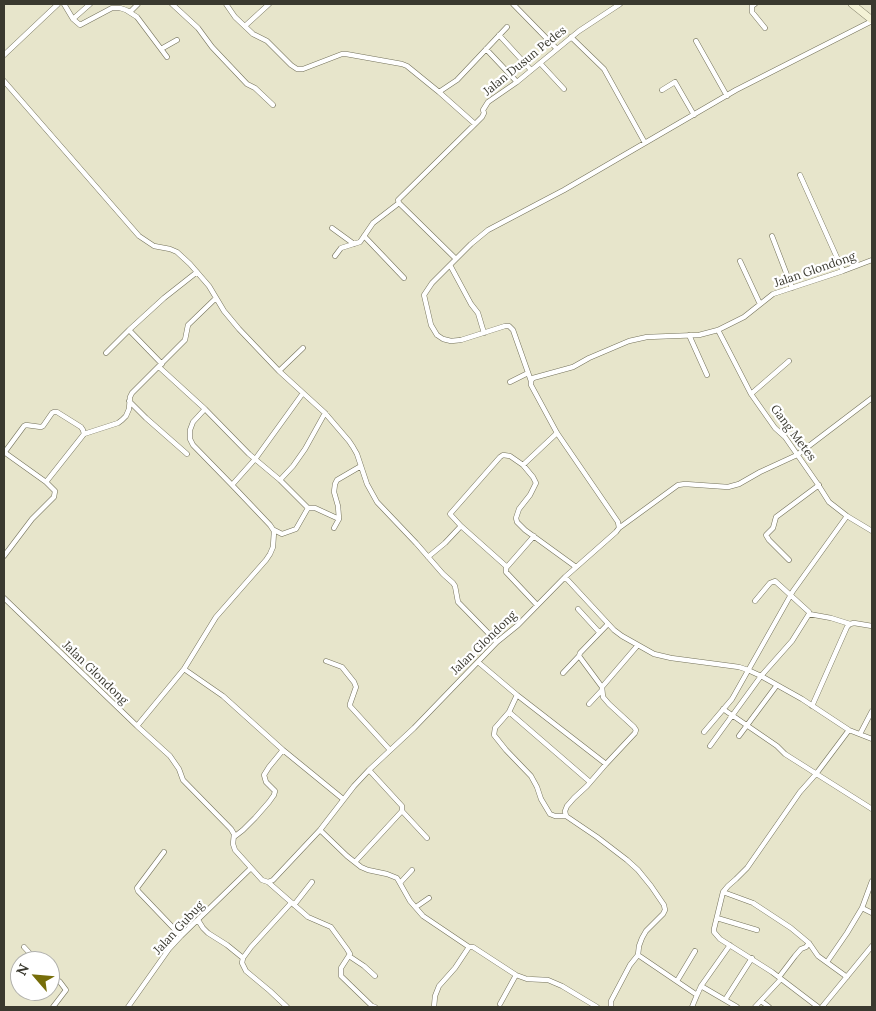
<!DOCTYPE html>
<html>
<head>
<meta charset="utf-8">
<style>
	body { margin:0 }
	#map { position:relative; width:876px; height:1011px; overflow:hidden; background:#e7e5cb; font-family:Lora,serif }
	canvas { display:block }
	.frame { position:absolute; inset:0; border:5px solid #3a392f; pointer-events:none }
	.north { position:absolute; left:10px; top:951px; width:50px; height:50px; box-sizing:border-box; background:#fff; border:1px solid #b0b0ac; border-radius:50%; rotate:297deg; font-size:14px; font-weight:700; line-height:20px; text-align:center; color:#3a392f }
	.north::after { content:''; display:block; margin:auto; width:18px; height:22px; background:#766d09; clip-path:polygon(50% 0,100% 100%,50% 72%,0 100%) }
</style>
</head>
<body>
<div id="map">
<canvas width="876" height="1011"></canvas>
<div class="frame"></div>
<div class="north">N</div>
</div>
<script>
const c = document.querySelector('canvas').getContext('2d');
c.lineJoin = 'round';
const shape = rows => new Path2D(rows.map(r => 'M' + r).join(''));
function trace(path, color, width, dash) { c.strokeStyle = color; c.lineWidth = width; c.lineCap = dash ? 'butt' : 'round'; c.setLineDash(dash || []); c.stroke(path); }
function label(font, color, halo, rows, align = 'center') {
  c.font = font + ' Lora,serif'; c.lineWidth = 4.5; c.setLineDash([]); c.textBaseline = 'middle'; c.strokeStyle = halo; c.fillStyle = color; for (const [text, x, y, turn = 0] of rows) {
    c.save(); c.translate(x, y); c.rotate((+turn || 0) * Math.PI / 180); c.textAlign = isNaN(turn) ? turn : align; if (halo) c.strokeText(text, 0, 0); c.fillText(text, 0, 0); c.restore();
  }
}
const street = shape([
	[64,4,73,19,80,25,112,8,120,8,126,10,137,17,167,57],
	[172,4,198,28,212,47,247,84,255,88,273,105],
	[226,4,235,17,253,34,267,41,291,65,297,69,303,69,342,54,346,54,402,64,407,66,439,92,475,124,482,117,484,113,483,110,488,102,517,82,579,31,620,4],
	[513,4,557,49],
	[755,4,752,6,752,12,765,28],
	[130,12,138,4],
	[73,19,90,4],
	[245,26,269,4],
	[499,35,531,70],
	[571,37,604,69,645,143],
	[696,41,727,96],
	[161,49,177,40],
	[486,49,517,82],
	[4,55,58,4],
	[540,63,564,89],
	[4,81,139,236,154,246,170,249,177,252,190,264,209,286,224,311,239,329,279,371,325,413,349,441,353,447,357,454,367,484,377,502,416,543,443,574,453,583,455,586,458,602,497,642],
	[662,90,675,82,694,115],
	[439,92,457,80,507,27],
	[800,175,843,271],
	[332,228,354,244],
	[364,236,404,278],
	[772,236,792,288],
	[335,256,341,248,360,242,373,223,399,203],
	[456,259,399,203,398,200,475,124],
	[740,261,760,304],
	[450,265,471,304,478,313,484,333],
	[718,330,751,394,775,428,785,437,817,483,829,502,847,516,872,531],
	[689,335,707,375],
	[106,353,129,330],
	[162,364,129,330,164,298,197,272],
	[159,367,205,409,249,454,280,480,308,508,315,508,339,519],
	[279,371,303,348],
	[531,381,513,330,509,326,505,326,461,340,451,341,443,339,437,335,431,325,424,295,432,283,471,244,488,230,564,190,736,90,872,21],
	[510,382,528,373],
	[751,394,789,361],
	[129,401,146,418,187,454],
	[84,434,118,423,122,420,126,416,129,409,130,397,132,393,185,340,188,325,216,298],
	[4,452,46,482],
	[4,453,24,426,26,425,41,427,43,426,52,413,54,412,57,412,81,427,83,430,84,434,46,482,55,491,54,497,32,519,4,556],
	[523,465,533,477,536,483,530,495,519,509,516,518,517,522,525,530,576,567],
	[280,480,293,466,305,449,325,413],
	[232,485,256,458,303,393],
	[334,528,339,519,338,506,334,492,335,484,337,480,361,466],
	[619,528,678,485,685,484,728,487,739,484,760,472,797,455,872,398],
	[274,530,282,534,296,529,308,508],
	[534,536,506,568,506,572,537,605],
	[428,557,445,543,461,526],
	[789,560,769,540,766,535,773,528,776,517,819,485],
	[507,567,461,526,450,514,500,457,503,455,510,456,523,465,557,433],
	[565,577,614,630,622,636,654,654,671,658,739,667,748,670,761,676,802,699,849,730,872,739],
	[4,598,137,726,170,756,179,769,183,780,231,829,234,834,233,844,235,850,262,880,268,882,308,917,331,927,347,949,350,954,341,968,341,976,372,1006,375,1007],
	[578,609,599,632],
	[809,614,831,618,850,624],
	[326,661,342,667,354,682,356,687,350,704,350,706,390,750],
	[478,662,517,695,509,712,495,728,494,735,506,750,531,776,537,787,541,799,550,814,555,816,566,816,597,837,627,860,638,870,651,886,664,905,665,910,663,914,646,931,642,938,639,946,638,955,630,965,611,1001,611,1007],
	[184,669,223,696,283,750,343,799],
	[563,673,579,656],
	[602,687,638,645],
	[517,695,606,764,635,733,636,730,634,727,609,704,603,697,602,687,579,656,580,653,608,624],
	[589,704,602,690],
	[812,706,847,627,850,624,854,623,872,626],
	[723,709,777,746,785,754,872,809],
	[509,712,590,782],
	[137,726,184,669,216,617,266,560,270,554,273,547,274,531,270,525,232,485,193,445,190,439,190,430,193,422,205,409],
	[704,732,732,699,793,591,847,516],
	[860,734,872,711],
	[739,736,777,685],
	[710,746,761,676,792,641,809,614,809,612,775,581,770,583,755,601],
	[369,770,402,806,402,811,427,838],
	[566,816,565,811,567,806,574,798,587,786,606,764],
	[320,830,347,856,361,867,368,870,387,874,397,878,410,901,423,916,469,947,473,947,516,975,527,979,548,980,562,986,597,1007],
	[234,837,243,830,255,818,269,802,274,795,275,791,266,782,264,775,269,767,283,750],
	[164,852,137,888,138,891,181,936],
	[355,862,402,811],
	[268,882,273,880,320,830,354,786,369,770,414,728,497,642,518,625,565,577,616,532,619,528,618,522,557,433,531,385,531,381,533,378,573,367,589,358,629,341,647,337,699,335,718,330,744,317,773,294,843,271,872,260],
	[400,883,412,870],
	[723,892,753,903,791,928,809,943,818,956,847,977],
	[294,905,312,882],
	[416,907,429,898],
	[862,908,872,913],
	[717,918,757,930],
	[198,920,203,928,208,933,227,945,243,958],
	[24,947,37,961],
	[638,955,697,995,701,986,730,945],
	[349,956,364,966,375,976],
	[827,962,847,933,862,908,872,881],
	[50,974,60,982,66,990,53,1007],
	[779,977,795,956,801,949,806,947,809,943],
	[677,981,695,951],
	[701,986,737,1007],
	[725,1000,752,958],
	[761,1001,769,1007],
	[500,1004,516,975],
	[128,1007,169,949,181,936,251,868],
	[287,1007,270,991,246,971,242,963,243,958,251,947,291,903],
	[434,1007,435,996,439,986,455,968,469,947],
	[692,1007,697,995],
	[755,1007,781,979],
	[818,1007,772,972,720,939,714,932,714,929,723,892,728,886,736,879,747,868,800,792,816,774,849,730],
	[822,1007,872,946]
]);
const secondary = shape([
	[852,4,872,20]
]);
trace(street, '#74725b', 5.5);
trace(secondary, '#74725b', 8);
trace(street, '#fff', 4.5);
trace(secondary, '#f4f2d6', 7);
label('12px', '#3a392f', '#fff', [
	["Jalan Dusun Pedes",525,61,-39],
	["Jalan Glondong",815,270,-19],
	["Gang Metes",793,433,53],
	["Jalan Glondong",484,643,-44],
	["Jalan Glondong",95,673,44],
	["Jalan Gubug",179,928,-47]
]);
</script>
</body>
</html>
